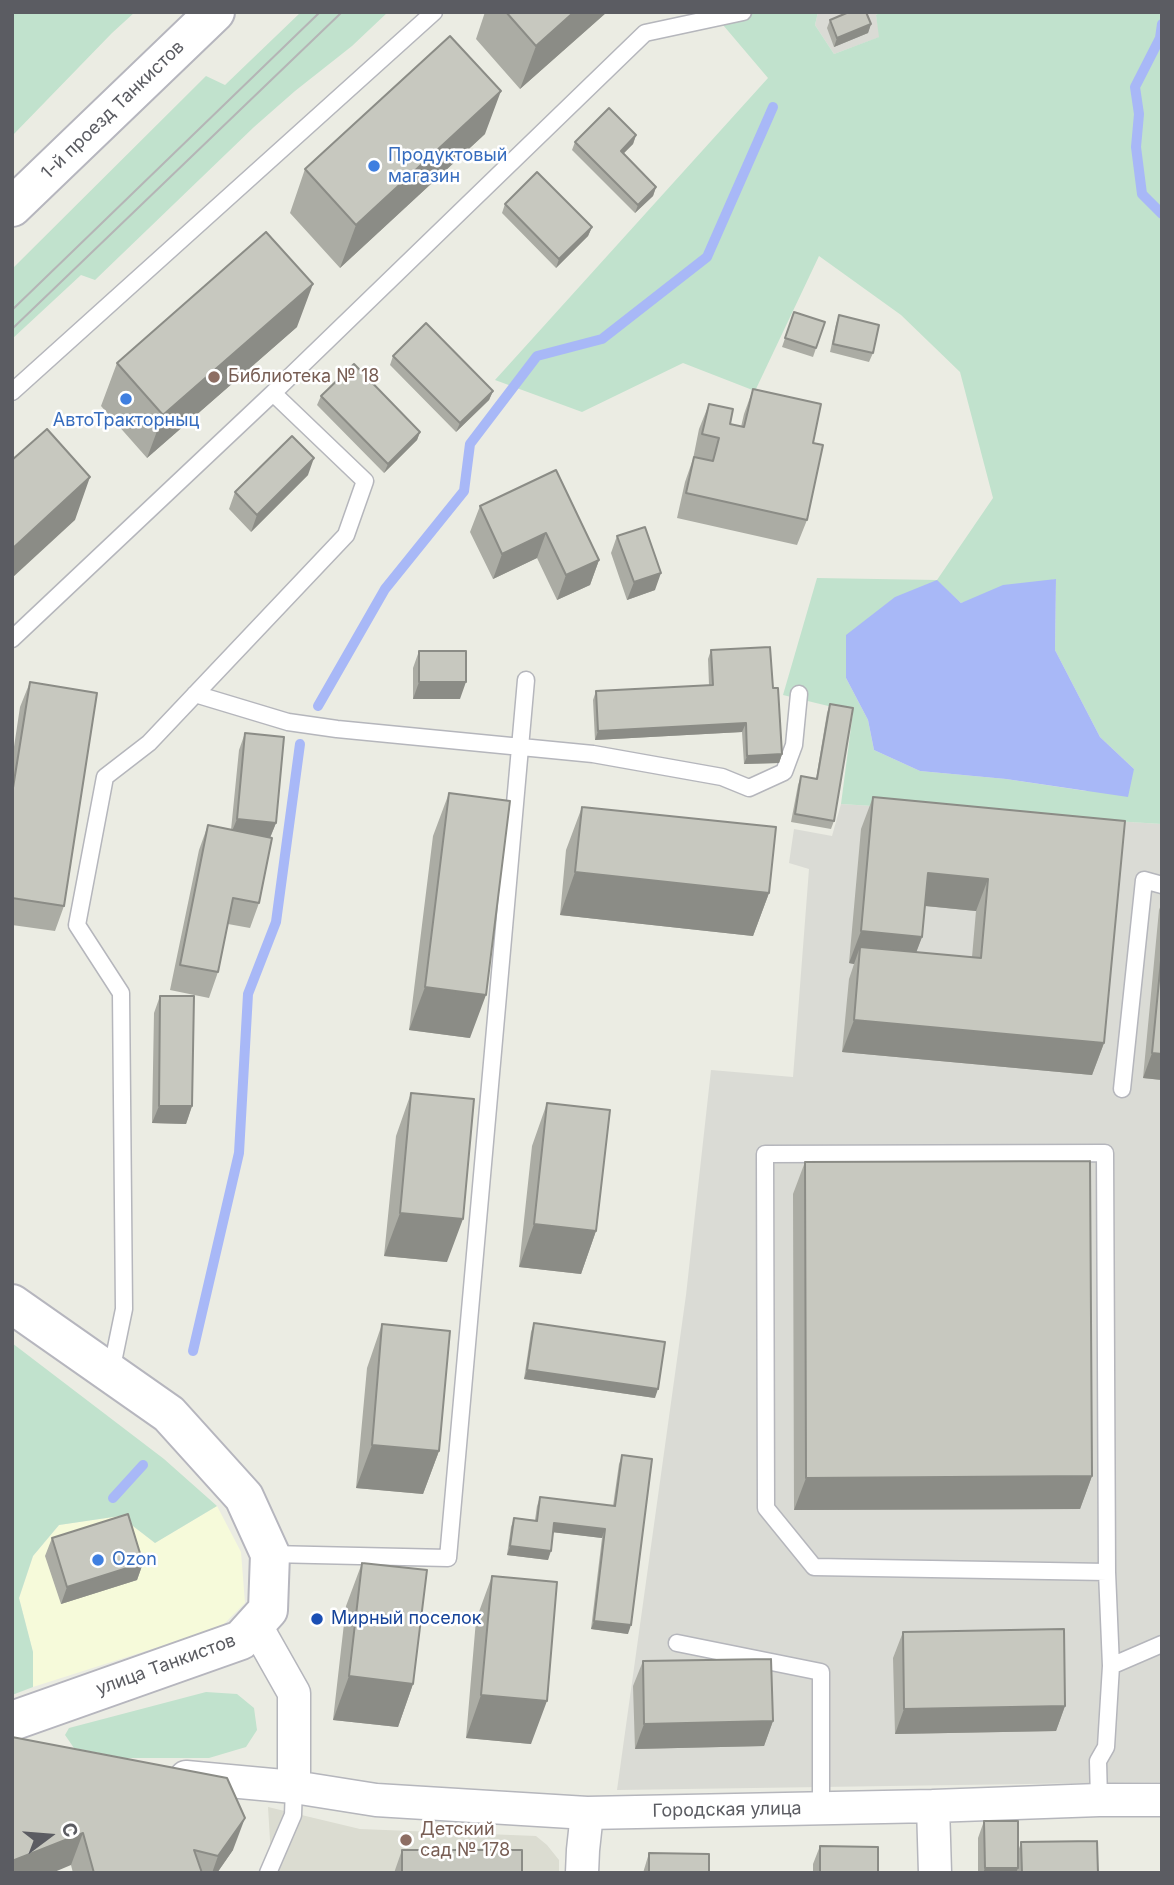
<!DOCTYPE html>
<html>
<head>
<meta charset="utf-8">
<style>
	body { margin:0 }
	#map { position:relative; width:1174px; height:1885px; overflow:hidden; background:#ebece3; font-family:Inter,sans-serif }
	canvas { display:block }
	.frame { position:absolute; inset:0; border:14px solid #5b5c62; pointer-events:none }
	.north { position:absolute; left:14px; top:1801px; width:70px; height:70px; -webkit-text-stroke:5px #fff; paint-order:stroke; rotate:74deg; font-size:19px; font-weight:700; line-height:28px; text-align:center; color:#5b5c62 }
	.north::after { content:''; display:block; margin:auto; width:24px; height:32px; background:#5b5c62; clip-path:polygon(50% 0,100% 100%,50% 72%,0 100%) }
</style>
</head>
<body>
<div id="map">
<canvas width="1174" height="1885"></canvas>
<div class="frame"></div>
<div class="north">С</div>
</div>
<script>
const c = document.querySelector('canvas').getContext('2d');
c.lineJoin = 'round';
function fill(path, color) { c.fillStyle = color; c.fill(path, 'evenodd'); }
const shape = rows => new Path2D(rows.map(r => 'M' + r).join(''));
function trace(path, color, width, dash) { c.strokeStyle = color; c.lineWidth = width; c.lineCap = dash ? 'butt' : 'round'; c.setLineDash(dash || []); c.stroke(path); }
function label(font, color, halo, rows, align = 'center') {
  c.font = font + ' Inter,sans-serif'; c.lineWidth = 5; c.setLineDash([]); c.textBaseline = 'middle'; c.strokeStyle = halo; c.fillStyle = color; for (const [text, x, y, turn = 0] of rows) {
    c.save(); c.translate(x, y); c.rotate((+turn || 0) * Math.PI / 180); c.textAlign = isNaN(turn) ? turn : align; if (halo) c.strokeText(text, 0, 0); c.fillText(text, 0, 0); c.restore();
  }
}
fill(shape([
	[217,1506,241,1552,245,1603,221,1627,33,1687,33,1652,19,1598,33,1556,59,1525,120,1516,155,1543]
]), '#f6fada');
fill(shape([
	[818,12,881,12,876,15,880,37,834,54,815,25],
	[841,804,1162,824,1162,1782,617,1790,686,1295,711,1070,793,1077,809,869,789,863,794,829,832,836]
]), '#dadbd5');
fill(shape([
	[268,1807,360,1829,536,1836,547,1845,559,1860,559,1873,272,1873]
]), '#dbdcd1');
fill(shape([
	[12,12,135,12,112,33,12,136],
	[301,12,388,12,352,46,295,91,254,127,95,280,81,275,12,339,12,269,206,76,225,85],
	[712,12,818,12,815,25,834,54,879,37,876,15,881,12,1162,12,1162,824,841,804,853,712,783,695,817,578,937,580,993,498,960,372,901,315,819,256,755,391,683,363,582,412,495,380,768,78],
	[1056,579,1055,650,1100,737,1134,769,1086,791,1006,779,920,771,874,750,868,720,846,678,937,581,961,603],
	[12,1343,164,1459,217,1506,155,1543,120,1516,59,1525,33,1556,19,1598,33,1652,33,1687,12,1695],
	[206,1692,237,1694,254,1708,257,1730,246,1747,209,1758,124,1758,74,1748,65,1735,69,1728]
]), '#c1e2cd');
fill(shape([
	[1056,579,1055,650,1100,737,1134,769,1128,797,1006,779,920,771,874,750,868,720,846,678,846,635,895,597,937,580,961,603,1003,585]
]), '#a8b8f7');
trace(shape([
	[1162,24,1160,38,1135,87,1139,114,1136,147,1142,194,1162,214],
	[318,706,385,589,464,491,470,444,537,356,602,339,707,257,773,107],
	[193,1351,239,1153,248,994,276,922,300,744],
	[113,1498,143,1465]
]), '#a8b8f7', 10);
const service = shape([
	[12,392,434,12],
	[273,393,645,33,743,12],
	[12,639,273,393,365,481,346,535,149,743,105,777,77,925,121,993,124,1309,111,1372],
	[195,694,288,722,337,729,593,754,722,777,749,788,784,772,794,745,799,694],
	[1122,1089,1144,880,1162,885],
	[270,1554,448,1558,526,680],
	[677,1643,821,1672,821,1807],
	[1111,1666,1162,1644],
	[1099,1800,1098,1761,1106,1747,1111,1666,1107,1572,1105,1153,765,1154,766,1508,814,1567,1107,1572],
	[268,1873,293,1815,294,1787]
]);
const minor = shape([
	[255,1624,294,1693,294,1787],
	[186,1777,294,1787,376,1800,587,1813,933,1806,1099,1800,1162,1800],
	[933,1806,935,1873],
	[582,1873,583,1850,587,1813]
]);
const secondary = shape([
	[12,207,215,12],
	[12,1304,169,1414,244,1497,270,1554,268,1610,241,1640,12,1721]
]);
trace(service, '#b5b6bc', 19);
trace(minor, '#b5b6bc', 35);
trace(secondary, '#b6b6be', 42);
trace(service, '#fff', 16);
trace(minor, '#fff', 32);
trace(secondary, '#fff', 38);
trace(shape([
	[12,310,320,12],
	[12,329,342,12]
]), '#b5b5b6', 2);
fill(shape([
	[485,12,607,12,520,89,476,39],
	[830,20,871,24,868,33,834,47,827,28],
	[485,134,340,268,290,213,305,169],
	[636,135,633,144,623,154,656,187,653,196,635,213,572,150,575,142],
	[505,204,592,227,588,236,556,268,502,213],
	[794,312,825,322,813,357,782,347],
	[839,315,873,353,869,362,830,352,836,324],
	[297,327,147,458,101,406,117,363],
	[393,356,493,391,489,400,456,432,390,365],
	[753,389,813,443,807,520,797,545,677,518,685,482,693,459,699,429,709,404,730,424,741,427,744,414],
	[321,396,420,432,417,440,384,473,317,405],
	[556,470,599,560,590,585,557,600,537,558,493,579,470,532,480,506],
	[308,475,251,532,229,509,235,492],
	[617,536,655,590,627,600,611,553],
	[711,650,773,688,782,754,779,763,744,764,742,732,595,740,593,700,596,691,709,685,708,659],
	[419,651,460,699,413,699,413,668],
	[30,682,64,906,55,931,12,925,12,760,20,707],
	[830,704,834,821,831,829,791,822,798,785,801,776,816,779,827,713],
	[245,733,276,823,270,838,259,903,250,928,228,924,218,972,209,998,170,990,199,850,208,825,231,830,239,750],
	[449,793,470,1038,409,1030,433,836],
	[873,797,1125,821,1104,1043,1092,1075,842,1052,849,979,854,964,849,963,861,829],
	[925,906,976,911,972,957,916,952,922,937],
	[582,807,769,893,753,936,560,915,566,850],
	[1162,902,1162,1080,1143,1078,1159,910],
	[160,996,192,1106,186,1124,152,1123,154,1013],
	[411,1093,447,1262,384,1256,396,1136],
	[547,1103,596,1231,581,1274,519,1267,532,1146],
	[805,1162,1092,1476,1080,1509,794,1510,793,1194],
	[534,1323,655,1398,524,1379,531,1332],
	[382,1324,439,1451,423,1494,356,1488,367,1368],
	[622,1455,628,1634,591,1629,602,1538,553,1532,548,1560,507,1555,511,1527,514,1518,535,1520,537,1506,540,1497,613,1506,619,1464],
	[52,1538,143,1563,137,1580,61,1604,45,1556],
	[362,1563,413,1684,398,1727,333,1720,346,1606],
	[492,1576,531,1744,466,1738,476,1620],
	[903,1632,1065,1706,1056,1731,895,1734,893,1658],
	[643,1661,773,1721,764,1746,635,1749,633,1686],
	[12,1737,233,1850,217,1873,73,1873,71,1865],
	[984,1821,1018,1852,1021,1842,1098,1873,978,1873,978,1838],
	[820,1846,878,1873,813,1873,813,1864],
	[402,1850,522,1873,394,1873],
	[649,1853,709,1873,643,1873]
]), '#abaca4');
fill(shape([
	[574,12,607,12,520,89,536,46],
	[871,24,868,33,834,47,837,38],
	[501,91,485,134,340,268,356,225],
	[636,135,633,144,617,160,621,151],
	[656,187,653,196,635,213,638,205],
	[592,227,588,236,556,268,559,259],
	[313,284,297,327,147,458,163,415],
	[493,391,489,400,456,432,460,423],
	[420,432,417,440,384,473,388,464],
	[314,458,308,475,251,532,257,515],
	[90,477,75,520,12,578,12,549],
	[546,533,537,558,493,579,502,554],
	[599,560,590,585,557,600,566,575],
	[661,573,655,590,627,600,634,582],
	[419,682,466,682,460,699,413,699],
	[746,723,742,732,595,740,598,731],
	[782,754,779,763,744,764,747,756],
	[237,819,276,823,269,840,230,836],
	[575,872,769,893,753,936,560,915],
	[928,873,988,879,976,911,916,905],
	[861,931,922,937,910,969,860,947,854,964,849,963],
	[425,987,486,995,470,1038,409,1030],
	[854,1020,1104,1043,1092,1075,842,1052],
	[1152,1053,1162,1054,1162,1080,1143,1078],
	[159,1106,192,1106,186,1124,152,1123],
	[400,1213,463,1219,447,1262,384,1256],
	[534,1224,596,1231,581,1274,519,1267],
	[527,1370,658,1389,655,1398,524,1379],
	[372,1445,439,1451,423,1494,356,1488],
	[1092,1476,1080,1509,794,1510,806,1478],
	[554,1523,605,1529,602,1538,551,1532],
	[510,1546,551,1551,548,1560,507,1555],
	[143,1563,137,1580,61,1604,67,1587],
	[594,1621,631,1625,628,1634,591,1629],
	[349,1676,413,1684,398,1727,333,1720],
	[481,1695,547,1701,531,1744,466,1738],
	[1065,1706,1056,1731,895,1734,904,1709],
	[773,1721,764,1746,635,1749,644,1724],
	[245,1818,233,1850,217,1873,212,1873,218,1856],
	[83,1833,71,1865,52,1873,12,1873,12,1861],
	[985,1868,1018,1868,1016,1873,983,1873]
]), '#8b8c86');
const building = shape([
	[506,12,574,12,536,46,506,12],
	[849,12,866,12,871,24,837,38,830,20,849,12],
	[450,36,501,91,356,225,305,169,450,36],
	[609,108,636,135,621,151,656,187,638,205,575,142,609,108],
	[537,172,592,227,559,259,505,204,537,172],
	[266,232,313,284,163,415,117,363,266,232],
	[794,312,825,322,816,348,785,338,794,312],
	[839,315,879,325,873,353,833,344,839,315],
	[426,323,493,391,460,423,393,356,426,323],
	[354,364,420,432,388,464,321,396,354,364],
	[753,389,821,404,813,443,823,445,807,520,686,493,694,457,713,461,719,438,702,434,709,404,733,409,730,424,744,427,753,389],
	[47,429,90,477,12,549,12,460,47,429],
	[292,436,314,458,257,515,235,492,292,436],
	[556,470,599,560,566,575,546,533,502,554,480,506,556,470],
	[645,527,661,573,634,582,617,536,645,527],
	[770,647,773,688,778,688,782,754,747,756,746,723,598,731,596,691,713,685,711,650,770,647],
	[419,651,466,651,466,682,419,682,419,651],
	[30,682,97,693,64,906,12,898,12,794,30,682],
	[830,704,853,708,834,821,795,814,801,776,817,779,830,704],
	[245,733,284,737,276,823,237,819,245,733],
	[449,793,510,801,486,995,425,987,449,793],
	[873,797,1125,821,1104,1043,854,1020,860,947,981,958,988,879,928,873,922,937,861,931,873,797],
	[582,807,776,827,769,893,575,872,582,807],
	[208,825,272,838,259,903,233,898,218,972,180,965,208,825],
	[1162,950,1162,1054,1152,1053,1162,950],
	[160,996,194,996,192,1106,159,1106,160,996],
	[411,1093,474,1099,463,1219,400,1213,411,1093],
	[547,1103,610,1110,596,1231,534,1224,547,1103],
	[1090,1161,1092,1476,806,1478,805,1162,1090,1161],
	[534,1323,665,1342,658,1389,527,1370,534,1323],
	[382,1324,450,1331,439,1451,372,1445,382,1324],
	[622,1455,652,1459,631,1625,594,1621,605,1529,554,1523,551,1551,510,1546,514,1518,537,1521,540,1497,615,1506,622,1455],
	[128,1514,143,1563,67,1587,52,1538,128,1514],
	[362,1563,427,1570,413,1684,349,1676,362,1563],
	[492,1576,557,1582,547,1701,481,1695,492,1576],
	[1064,1629,1065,1706,904,1709,903,1632,1064,1629],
	[771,1659,773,1721,644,1724,643,1661,771,1659],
	[12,1737,227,1778,245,1818,218,1856,194,1850,202,1873,94,1873,83,1833,12,1861,12,1737],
	[984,1821,1018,1821,1018,1868,985,1868,984,1821],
	[1097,1841,1098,1873,1022,1873,1021,1842,1097,1841],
	[820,1846,878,1847,878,1873,820,1873,820,1846],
	[402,1850,522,1850,522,1873,402,1873,402,1850],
	[649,1853,709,1854,709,1873,649,1873,649,1853]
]);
fill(building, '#c7c8bf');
trace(building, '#8b8c86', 2);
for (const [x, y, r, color] of [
	[374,166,7,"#3f7fe0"],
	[214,377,7,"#8d6e63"],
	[126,399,7,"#3f7fe0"],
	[98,1560,7,"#3f7fe0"],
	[317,1619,7,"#1a4fb4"],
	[406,1840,7,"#8d6e63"]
]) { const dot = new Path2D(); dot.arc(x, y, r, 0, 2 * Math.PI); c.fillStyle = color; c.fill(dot); trace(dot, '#fff', 2.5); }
label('18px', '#5b5c62', '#fff', [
	["1-й проезд Танкистов",113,110,-44],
	["улица Танкистов",166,1665,-20],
	["Городская улица",727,1810,-1]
]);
label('18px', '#366cbe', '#fff', [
	["Продуктовый",388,156],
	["магазин",388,177],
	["АвтоТракторныц",126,421,"center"],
	["Ozon",112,1560]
], 'left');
label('18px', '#785e54', '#fff', [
	["Библиотека № 18",228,377],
	["Детский",420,1830],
	["сад № 178",420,1851]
], 'left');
label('18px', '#164399', '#fff', [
	["Мирный поселок",331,1619]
], 'left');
</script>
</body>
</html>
